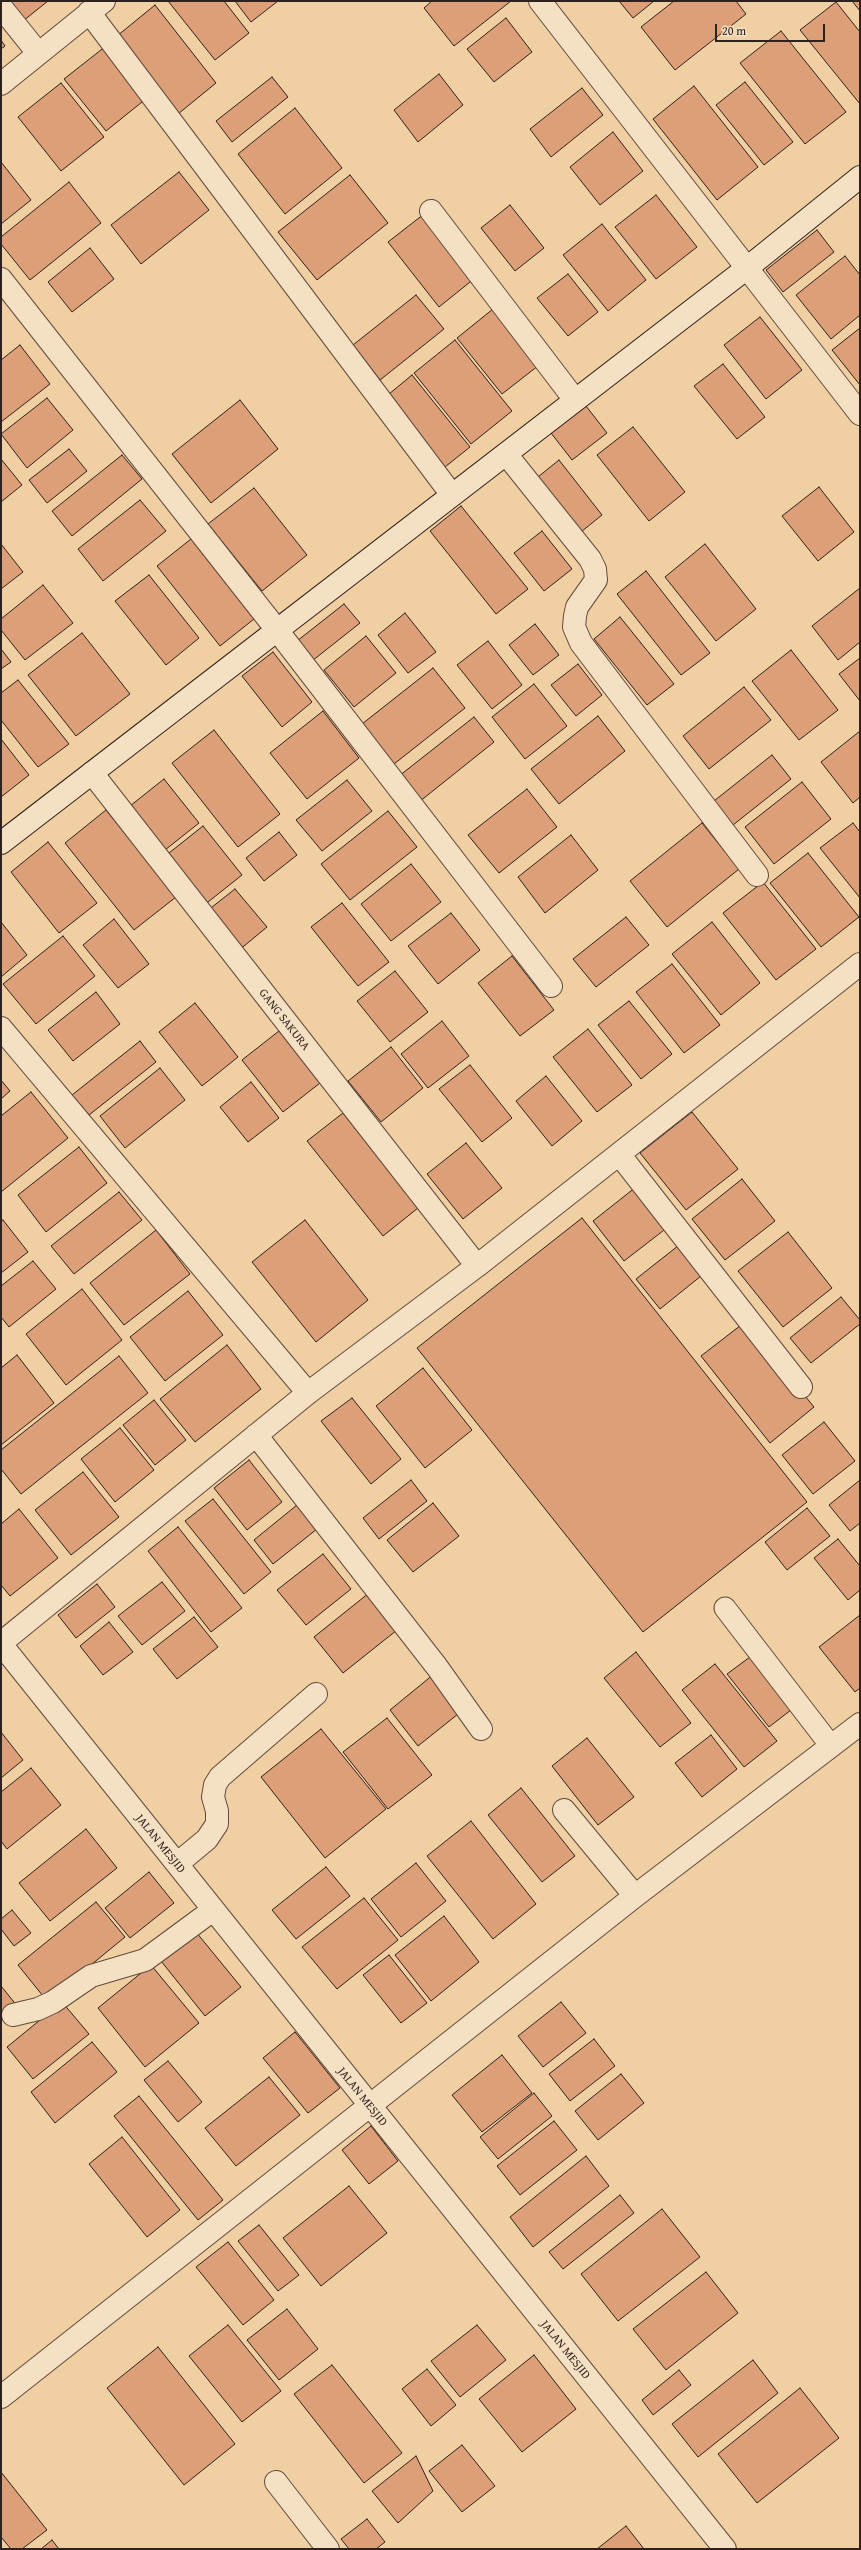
<!DOCTYPE html>
<html>
<head>
<meta charset="utf-8">
<style>
	body { margin:0 }
	#map { position:relative; width:861px; height:2550px; overflow:hidden; background:#f0cfa2; font-family:"Gentium Book Plus",serif }
	canvas { display:block }
	.frame { position:absolute; inset:0; border:2px solid #2f211c; pointer-events:none }
	.scale { position:absolute; left:715px; top:24px; width:110px; height:18px; box-sizing:border-box; border:2px solid #2f211c; border-top:0; padding-left:5px; font-size:12px; line-height:14px; white-space:nowrap; color:#2f211c; -webkit-text-stroke:3px #f5e0c3; paint-order:stroke }
</style>
</head>
<body>
<div id="map">
<canvas width="861" height="2550"></canvas>
<div class="frame"></div>
<div class="scale">20 m</div>
</div>
<script>
const c = document.querySelector('canvas').getContext('2d');
c.lineJoin = 'round';
function fill(path, color) { c.fillStyle = color; c.fill(path, 'evenodd'); }
const shape = rows => new Path2D(rows.map(r => 'M' + r).join(''));
function trace(path, color, width, dash) { c.strokeStyle = color; c.lineWidth = width; c.lineCap = dash ? 'butt' : 'round'; c.setLineDash(dash || []); c.stroke(path); }
function label(font, color, halo, rows, align = 'center') {
  c.font = font + ' "Gentium Book Plus",serif'; c.lineWidth = 4; c.setLineDash([]); c.textBaseline = 'middle'; c.strokeStyle = halo; c.fillStyle = color; for (const [text, x, y, turn = 0] of rows) {
    c.save(); c.translate(x, y); c.rotate((+turn || 0) * Math.PI / 180); c.textAlign = isNaN(turn) ? turn : align; if (halo) c.strokeText(text, 0, 0); c.fillText(text, 0, 0); c.restore();
  }
}
const building = shape([
	[6,1,48,1,23,21,6,1],
	[168,1,224,1,249,33,215,60,168,1],
	[235,1,278,1,251,22,235,1],
	[432,1,511,1,454,46,424,8,432,1],
	[619,1,654,1,633,18,619,1],
	[674,1,736,1,746,14,675,70,641,27,674,1],
	[852,1,860,1,860,11,852,1],
	[836,2,860,32,860,104,800,30,836,2],
	[155,5,216,83,178,114,117,36,155,5],
	[506,18,532,52,494,82,467,49,506,18],
	[781,31,846,112,805,144,740,63,781,31],
	[1,40,5,46,1,49,1,40],
	[106,46,147,98,106,131,64,79,106,46],
	[439,74,463,105,418,142,394,110,439,74],
	[272,77,288,97,232,142,216,121,272,77],
	[745,82,793,142,764,165,716,105,745,82],
	[61,83,104,137,61,171,18,117,61,83],
	[694,86,758,167,717,200,653,119,694,86],
	[582,88,603,115,551,157,530,129,582,88],
	[295,108,342,168,285,214,238,154,295,108],
	[613,132,643,171,600,205,570,167,613,132],
	[1,162,31,200,1,224,1,162],
	[179,172,209,210,141,264,111,225,179,172],
	[350,175,388,223,317,280,278,232,350,175],
	[69,182,101,223,30,280,1,244,1,237,69,182],
	[656,195,697,247,656,279,615,227,656,195],
	[510,205,544,248,515,271,481,228,510,205],
	[424,214,475,278,439,307,388,242,424,214],
	[602,224,646,280,608,311,563,255,602,224],
	[817,230,834,252,783,292,766,270,817,230],
	[90,248,114,279,72,312,48,282,90,248],
	[845,256,860,275,860,315,831,339,796,295,845,256],
	[568,274,598,312,568,336,537,298,568,274],
	[416,295,444,329,380,380,353,345,416,295],
	[498,305,543,362,502,394,457,338,498,305],
	[760,317,802,370,766,399,724,345,760,317],
	[860,328,860,385,832,350,860,328],
	[455,340,512,411,471,444,414,373,455,340],
	[20,345,50,384,1,422,1,360,20,345],
	[723,364,765,417,737,439,694,386,723,364],
	[412,375,470,447,440,471,383,399,412,375],
	[47,398,73,430,27,468,1,434,47,398],
	[240,400,278,449,211,503,172,454,240,400],
	[586,406,607,433,572,460,551,433,586,406],
	[633,427,685,492,649,521,597,455,633,427],
	[69,449,87,471,47,503,29,480,69,449],
	[122,455,142,479,72,536,52,511,122,455],
	[1,459,22,485,1,502,1,459],
	[559,460,602,515,576,536,533,481,559,460],
	[819,487,854,532,818,561,782,516,819,487],
	[254,488,307,555,262,591,208,524,254,488],
	[140,500,166,531,103,581,78,549,140,500],
	[461,506,528,589,496,614,430,531,461,506],
	[542,531,572,569,544,591,514,553,542,531],
	[191,539,254,619,220,646,157,566,191,539],
	[1,544,23,572,1,589,1,544],
	[705,544,756,609,716,641,665,577,705,544],
	[646,571,710,653,681,675,617,594,646,571],
	[149,575,199,638,166,665,115,601,149,575],
	[43,585,73,623,25,660,1,630,1,619,43,585],
	[860,588,860,642,838,660,812,626,860,588],
	[344,604,360,623,312,661,297,641,344,604],
	[405,613,436,652,408,673,378,635,405,613],
	[620,617,674,684,647,705,594,639,620,617],
	[535,624,559,655,533,675,509,645,535,624],
	[82,633,130,694,76,736,28,675,82,633],
	[366,636,396,673,354,707,324,670,366,636],
	[488,641,522,685,492,709,457,665,488,641],
	[1,649,11,662,1,669,1,649],
	[791,650,838,710,799,740,752,681,791,650],
	[273,652,312,702,282,727,242,676,273,652],
	[860,658,860,701,839,674,860,658],
	[578,664,602,695,576,716,551,685,578,664],
	[433,668,465,708,394,764,362,724,433,668],
	[18,680,69,744,38,767,1,720,1,693,18,680],
	[534,684,567,726,525,759,492,717,534,684],
	[744,687,771,720,709,769,683,736,744,687],
	[323,711,359,758,307,799,270,753,323,711],
	[598,716,625,751,559,804,531,769,598,716],
	[474,717,494,742,419,802,399,776,474,717],
	[214,730,280,814,238,847,172,763,214,730],
	[860,731,860,797,853,803,821,762,860,731],
	[1,739,29,775,1,797,1,739],
	[772,755,791,779,733,825,714,801,772,755],
	[164,779,199,823,165,850,130,806,164,779],
	[347,780,372,811,322,851,296,820,347,780],
	[802,782,831,819,774,864,745,827,802,782],
	[527,789,557,827,499,873,468,835,527,789],
	[106,810,176,897,134,930,65,843,106,810],
	[388,811,417,847,350,900,321,864,388,811],
	[702,823,739,869,667,927,630,881,702,823],
	[853,823,860,832,860,898,820,848,853,823],
	[203,826,242,875,203,906,164,857,203,826],
	[279,832,297,855,264,881,246,858,279,832],
	[571,835,598,870,545,913,518,877,571,835],
	[48,842,97,903,59,933,11,872,48,842],
	[808,853,859,917,821,947,770,883,808,853],
	[411,864,441,902,391,941,361,904,411,864],
	[763,882,816,949,776,980,723,913,763,882],
	[235,889,267,927,238,951,207,911,235,889],
	[342,903,389,962,358,986,311,927,342,903],
	[451,913,480,950,438,984,408,946,451,913],
	[626,917,649,945,596,987,573,959,626,917],
	[114,919,149,964,118,988,83,945,114,919],
	[1,922,27,955,1,977,1,922],
	[712,922,760,983,721,1015,672,954,712,922],
	[63,936,95,976,36,1024,3,984,63,936],
	[512,956,554,1010,520,1036,478,983,512,956],
	[672,964,720,1025,684,1053,636,992,672,964],
	[395,971,428,1012,390,1042,357,1001,395,971],
	[96,992,120,1024,73,1061,48,1030,96,992],
	[629,1001,672,1054,641,1079,598,1025,629,1001],
	[195,1003,238,1057,202,1086,159,1032,195,1003],
	[442,1021,469,1056,428,1088,401,1054,442,1021],
	[588,1029,632,1085,597,1112,553,1057,588,1029],
	[279,1031,320,1083,283,1112,242,1060,279,1031],
	[140,1041,156,1062,89,1115,72,1095,140,1041],
	[391,1047,423,1088,381,1122,348,1081,391,1047],
	[470,1065,512,1118,482,1142,439,1089,470,1065],
	[160,1068,185,1100,125,1148,100,1116,160,1068],
	[546,1076,582,1121,552,1146,516,1101,546,1076],
	[1,1080,10,1091,1,1099,1,1080],
	[251,1082,279,1118,248,1142,220,1107,251,1082],
	[31,1092,68,1138,1,1192,1,1116,31,1092],
	[692,1112,738,1169,686,1210,640,1153,692,1112],
	[343,1113,418,1208,383,1236,307,1141,343,1113],
	[466,1143,502,1188,463,1219,427,1174,466,1143],
	[79,1147,107,1183,46,1232,18,1195,79,1147],
	[742,1179,775,1221,725,1260,692,1219,742,1179],
	[636,1187,668,1227,624,1261,593,1221,636,1187],
	[119,1192,142,1220,74,1274,51,1246,119,1192],
	[582,1218,807,1502,643,1632,417,1348,582,1218],
	[3,1220,28,1252,1,1273,1,1221,3,1220],
	[305,1220,368,1300,316,1342,252,1262,305,1220],
	[156,1230,190,1274,124,1325,90,1283,156,1230],
	[788,1232,832,1288,783,1327,738,1271,788,1232],
	[683,1242,706,1272,660,1309,636,1279,683,1242],
	[33,1261,56,1289,9,1327,1,1317,1,1286,33,1261],
	[82,1289,122,1340,66,1385,26,1334,82,1289],
	[188,1291,223,1335,165,1381,130,1337,188,1291],
	[841,1297,860,1320,860,1324,811,1363,790,1338,841,1297],
	[745,1322,814,1407,770,1443,701,1356,745,1322],
	[227,1345,261,1389,195,1442,160,1399,227,1345],
	[17,1355,54,1403,1,1445,1,1368,17,1355],
	[119,1356,148,1393,21,1494,1,1469,1,1450,119,1356],
	[423,1368,472,1430,425,1468,376,1406,423,1368],
	[352,1398,401,1459,371,1484,321,1421,352,1398],
	[154,1400,186,1440,155,1465,123,1425,154,1400],
	[824,1422,855,1461,813,1494,782,1455,824,1422],
	[120,1428,154,1470,115,1502,81,1459,120,1428],
	[249,1460,282,1502,247,1530,214,1488,249,1460],
	[83,1472,119,1517,71,1555,35,1510,83,1472],
	[411,1480,427,1501,379,1539,363,1518,411,1480],
	[860,1480,860,1523,850,1531,829,1505,860,1480],
	[213,1499,271,1572,244,1594,185,1521,213,1499],
	[433,1503,459,1536,413,1572,387,1540,433,1503],
	[297,1505,317,1529,273,1564,254,1540,297,1505],
	[807,1508,830,1536,787,1570,765,1542,807,1508],
	[19,1509,58,1558,10,1596,1,1585,1,1524,19,1509],
	[178,1527,242,1608,211,1632,148,1551,178,1527],
	[838,1539,860,1566,860,1590,848,1600,814,1558,838,1539],
	[323,1554,351,1589,306,1625,277,1590,323,1554],
	[162,1582,185,1611,142,1645,118,1616,162,1582],
	[97,1584,115,1607,76,1638,58,1615,97,1584],
	[369,1593,397,1630,343,1673,314,1637,369,1593],
	[860,1615,860,1688,855,1692,819,1647,860,1615],
	[194,1617,218,1647,177,1679,153,1649,194,1617],
	[109,1622,133,1652,103,1675,80,1646,109,1622],
	[636,1652,691,1723,660,1747,604,1678,636,1652],
	[754,1654,796,1706,769,1727,727,1674,754,1654],
	[715,1664,777,1741,744,1767,682,1690,715,1664],
	[434,1674,463,1710,418,1746,390,1710,434,1674],
	[387,1718,432,1775,388,1809,343,1752,387,1718],
	[321,1729,386,1809,325,1858,261,1777,321,1729],
	[1,1732,23,1760,1,1778,1,1732],
	[711,1735,737,1769,702,1797,675,1763,711,1735],
	[587,1738,634,1797,598,1825,552,1766,587,1738],
	[31,1768,61,1805,7,1849,1,1841,1,1792,31,1768],
	[521,1788,575,1856,542,1882,488,1815,521,1788],
	[471,1821,536,1904,493,1939,427,1856,471,1821],
	[86,1829,117,1868,50,1921,19,1883,86,1829],
	[416,1863,446,1901,401,1937,371,1899,416,1863],
	[326,1867,350,1896,296,1939,272,1910,326,1867],
	[149,1872,174,1903,130,1938,105,1908,149,1872],
	[364,1898,398,1940,337,1989,302,1947,364,1898],
	[96,1902,125,1937,47,2001,18,1965,96,1902],
	[12,1910,31,1933,14,1946,1,1929,1,1919,12,1910],
	[444,1916,479,1962,431,2001,395,1955,444,1916],
	[196,1932,241,1987,205,2016,161,1961,196,1932],
	[389,1955,427,2003,401,2023,363,1975,389,1955],
	[151,1965,199,2023,145,2067,98,2008,151,1965],
	[1,1986,18,2007,1,2021,1,1986],
	[62,2002,89,2034,33,2079,7,2047,62,2002],
	[561,2002,586,2033,543,2067,518,2036,561,2002],
	[295,2032,340,2088,308,2113,263,2058,295,2032],
	[594,2039,615,2066,570,2101,549,2074,594,2039],
	[92,2042,117,2072,55,2123,31,2092,92,2042],
	[502,2055,532,2093,482,2132,452,2095,502,2055],
	[168,2061,202,2102,178,2122,144,2080,168,2061],
	[621,2074,644,2103,598,2140,575,2111,621,2074],
	[269,2077,300,2115,236,2166,205,2128,269,2077],
	[534,2093,552,2116,498,2159,480,2137,534,2093],
	[139,2096,223,2200,198,2220,114,2116,139,2096],
	[554,2121,577,2150,520,2195,497,2166,554,2121],
	[371,2126,398,2161,369,2184,342,2150,371,2126],
	[122,2137,180,2210,147,2237,89,2164,122,2137],
	[586,2156,609,2186,533,2247,510,2217,586,2156],
	[349,2186,387,2233,321,2286,283,2238,349,2186],
	[620,2195,634,2213,563,2269,549,2252,620,2195],
	[662,2209,700,2257,618,2321,581,2274,662,2209],
	[259,2225,299,2275,278,2291,238,2241,259,2225],
	[228,2242,274,2300,243,2325,196,2267,228,2242],
	[706,2272,738,2313,666,2370,633,2329,706,2272],
	[287,2309,318,2349,279,2380,247,2340,287,2309],
	[228,2325,281,2391,242,2422,189,2356,228,2325],
	[477,2325,506,2360,460,2397,431,2361,477,2325],
	[158,2347,235,2444,184,2485,107,2388,158,2347],
	[534,2355,576,2409,522,2452,479,2399,534,2355],
	[753,2360,778,2393,698,2457,672,2424,753,2360],
	[332,2365,402,2453,364,2483,294,2394,332,2365],
	[427,2369,456,2405,431,2426,402,2389,427,2369],
	[679,2370,691,2385,653,2415,642,2400,679,2370],
	[800,2388,839,2438,757,2503,718,2454,800,2388],
	[462,2445,495,2486,462,2512,429,2471,462,2445],
	[416,2456,433,2491,398,2523,372,2491,416,2456],
	[1,2472,47,2530,22,2549,11,2549,1,2537,1,2472],
	[367,2519,385,2542,376,2549,349,2549,341,2539,367,2519],
	[626,2526,644,2549,597,2549,626,2526],
	[52,2540,59,2549,41,2549,52,2540]
]);
fill(building, '#dc9f78');
trace(building, '#2f211c', 1);
const lane = shape([
	[725,1608,831,1746]
]);
const street = shape([
	[540,1,860,414],
	[1,7,38,53],
	[89,12,452,495],
	[1,84,104,1],
	[431,211,575,400],
	[1,279,277,630,551,986],
	[506,454,590,559,595,569,596,580,577,607,575,616,574,627,581,643,757,875],
	[92,773,477,1266],
	[1,1028,308,1393],
	[619,1154,801,1387],
	[256,1435,437,1667,481,1729],
	[1,1643,308,1393,477,1266,860,964],
	[1,1644,725,2549],
	[564,1810,635,1896],
	[177,1864,207,1839,217,1824,217,1811,213,1797,215,1785,220,1777,316,1694],
	[13,2015,38,2009,53,2002,91,1976,145,1960,213,1910],
	[1,2397,635,1896,860,1724],
	[276,2482,328,2549]
]);
const secondary = shape([
	[1,843,747,268,860,177]
]);
trace(lane, '#5f4c3e', 23);
trace(street, '#5f4c3e', 24);
trace(secondary, '#2f211c', 24);
trace(lane, '#f5e0c3', 21);
trace(street, '#f5e0c3', 22);
trace(secondary, '#f5e0c3', 22);
label('12px', '#2f211c', '#f5e0c3', [
	["GANG SAKURA",284,1020,52],
	["JALAN MESJID",160,1844,51],
	["JALAN MESJID",362,2097,51],
	["JALAN MESJID",565,2350,51]
]);
</script>
</body>
</html>
